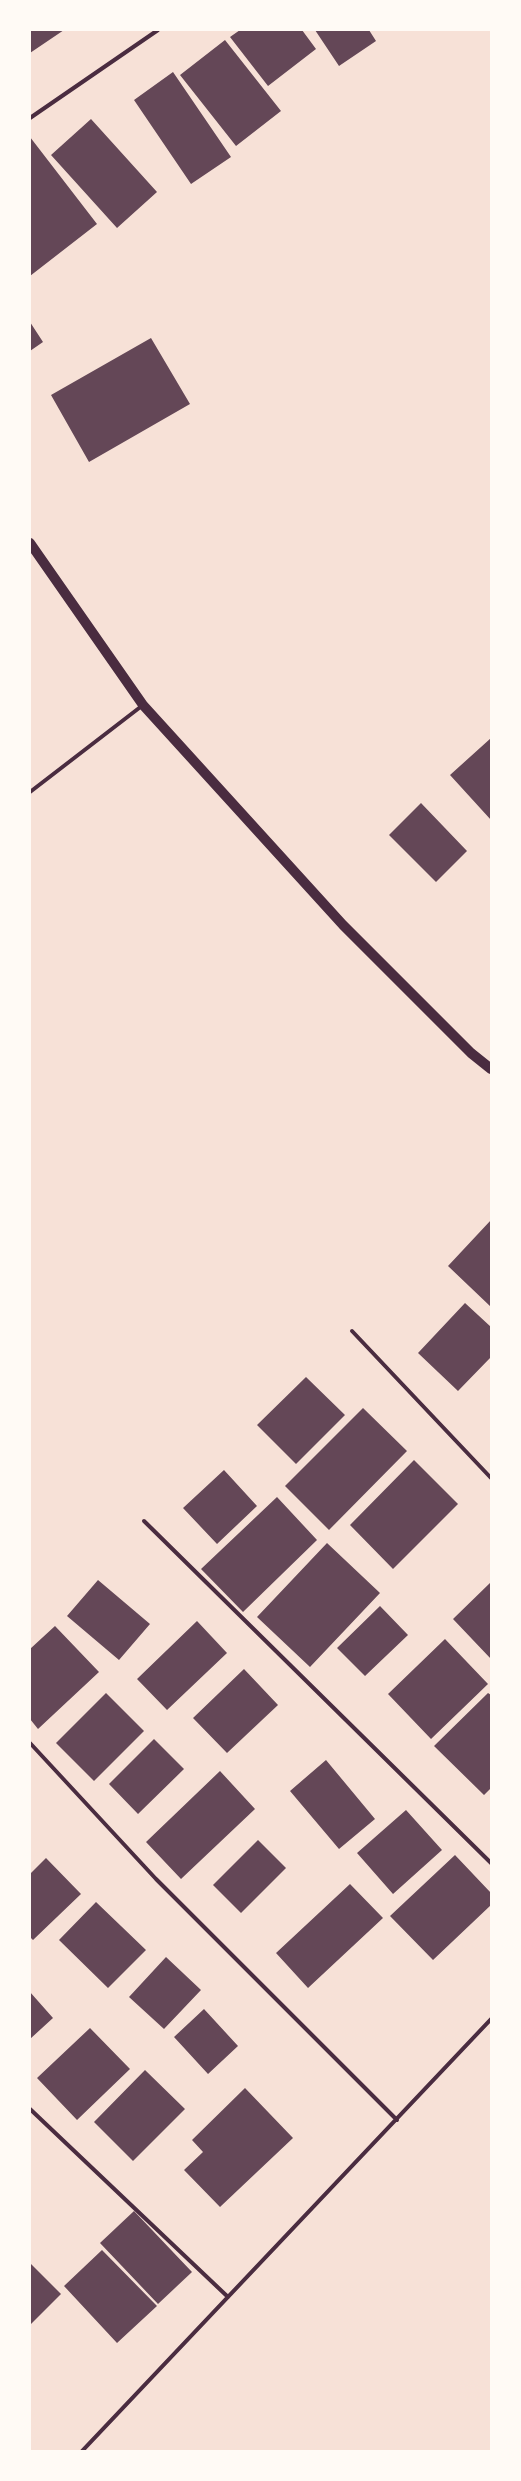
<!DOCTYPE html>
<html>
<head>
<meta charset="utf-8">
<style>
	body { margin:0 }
	#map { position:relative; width:521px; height:2481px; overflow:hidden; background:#f7e1d7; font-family:"Source Serif 4",serif }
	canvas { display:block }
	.frame { position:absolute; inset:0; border:31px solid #fffaf5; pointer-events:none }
</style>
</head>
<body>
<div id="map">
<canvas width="521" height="2481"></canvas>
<div class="frame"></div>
</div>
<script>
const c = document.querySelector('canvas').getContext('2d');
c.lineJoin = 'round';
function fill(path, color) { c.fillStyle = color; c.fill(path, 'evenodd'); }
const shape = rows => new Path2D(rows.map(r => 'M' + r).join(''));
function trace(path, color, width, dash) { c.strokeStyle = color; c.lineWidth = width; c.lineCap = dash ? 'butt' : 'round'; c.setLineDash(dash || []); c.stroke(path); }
fill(shape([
	[30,30,64,30,30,53],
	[240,30,302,30,316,49,268,86,230,37],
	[315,30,369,30,376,41,339,66],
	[225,40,281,111,236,146,180,75],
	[173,72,231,157,191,184,134,100],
	[91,119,157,192,117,228,51,155],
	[30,137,97,224,30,276],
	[30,322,43,342,30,351],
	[151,338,190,404,89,462,51,395],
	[491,738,491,820,450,775],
	[421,803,467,851,436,882,389,835],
	[491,1220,491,1307,448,1266],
	[465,1303,491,1327,491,1357,458,1391,418,1353],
	[306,1377,345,1415,296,1464,257,1425],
	[363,1408,407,1451,329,1530,285,1486],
	[414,1460,458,1504,393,1569,350,1525],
	[224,1470,257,1506,217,1544,183,1508],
	[277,1497,317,1540,243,1612,201,1569],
	[327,1543,380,1593,310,1667,257,1617],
	[98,1580,150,1624,119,1660,67,1616],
	[491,1582,491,1659,453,1619],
	[380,1606,408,1635,365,1676,337,1648],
	[197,1621,227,1653,167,1710,137,1679],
	[55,1626,99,1672,38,1729,30,1719,30,1649],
	[445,1639,488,1684,431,1739,388,1694],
	[244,1669,278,1705,227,1753,193,1718],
	[106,1693,144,1731,94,1781,56,1743],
	[488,1693,491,1695,491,1788,484,1795,434,1746],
	[154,1739,184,1769,138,1814,109,1784],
	[326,1760,375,1819,339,1849,290,1791],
	[220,1771,255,1809,181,1879,146,1842],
	[406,1810,442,1850,393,1894,357,1853],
	[258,1840,286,1868,241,1913,213,1885],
	[455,1855,491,1893,491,1905,433,1960,390,1916],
	[46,1858,81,1894,33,1940,30,1937,30,1874],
	[350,1884,383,1918,308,1988,276,1953],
	[96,1902,146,1950,108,1988,59,1940],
	[166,1957,201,1990,164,2029,129,1997],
	[30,1992,53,2018,30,2039],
	[204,2009,238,2046,208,2074,174,2037],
	[90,2028,130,2069,77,2120,37,2078],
	[145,2070,185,2109,133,2161,94,2122],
	[245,2088,293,2138,220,2207,184,2170,203,2152,192,2140],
	[134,2211,192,2272,158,2304,100,2243],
	[102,2250,157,2306,117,2343,64,2286],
	[30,2263,61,2294,30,2325]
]), '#644757');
trace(shape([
	[30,118,158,30],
	[30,792,143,705],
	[352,1331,491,1478],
	[144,1521,491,1863],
	[30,1743,156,1879,397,2120],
	[30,2109,228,2297],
	[82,2451,491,2019]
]), '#4a2c40', 4);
trace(shape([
	[30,543,143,705,343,925,471,1053,491,1069]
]), '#4a2c40', 10);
</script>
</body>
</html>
